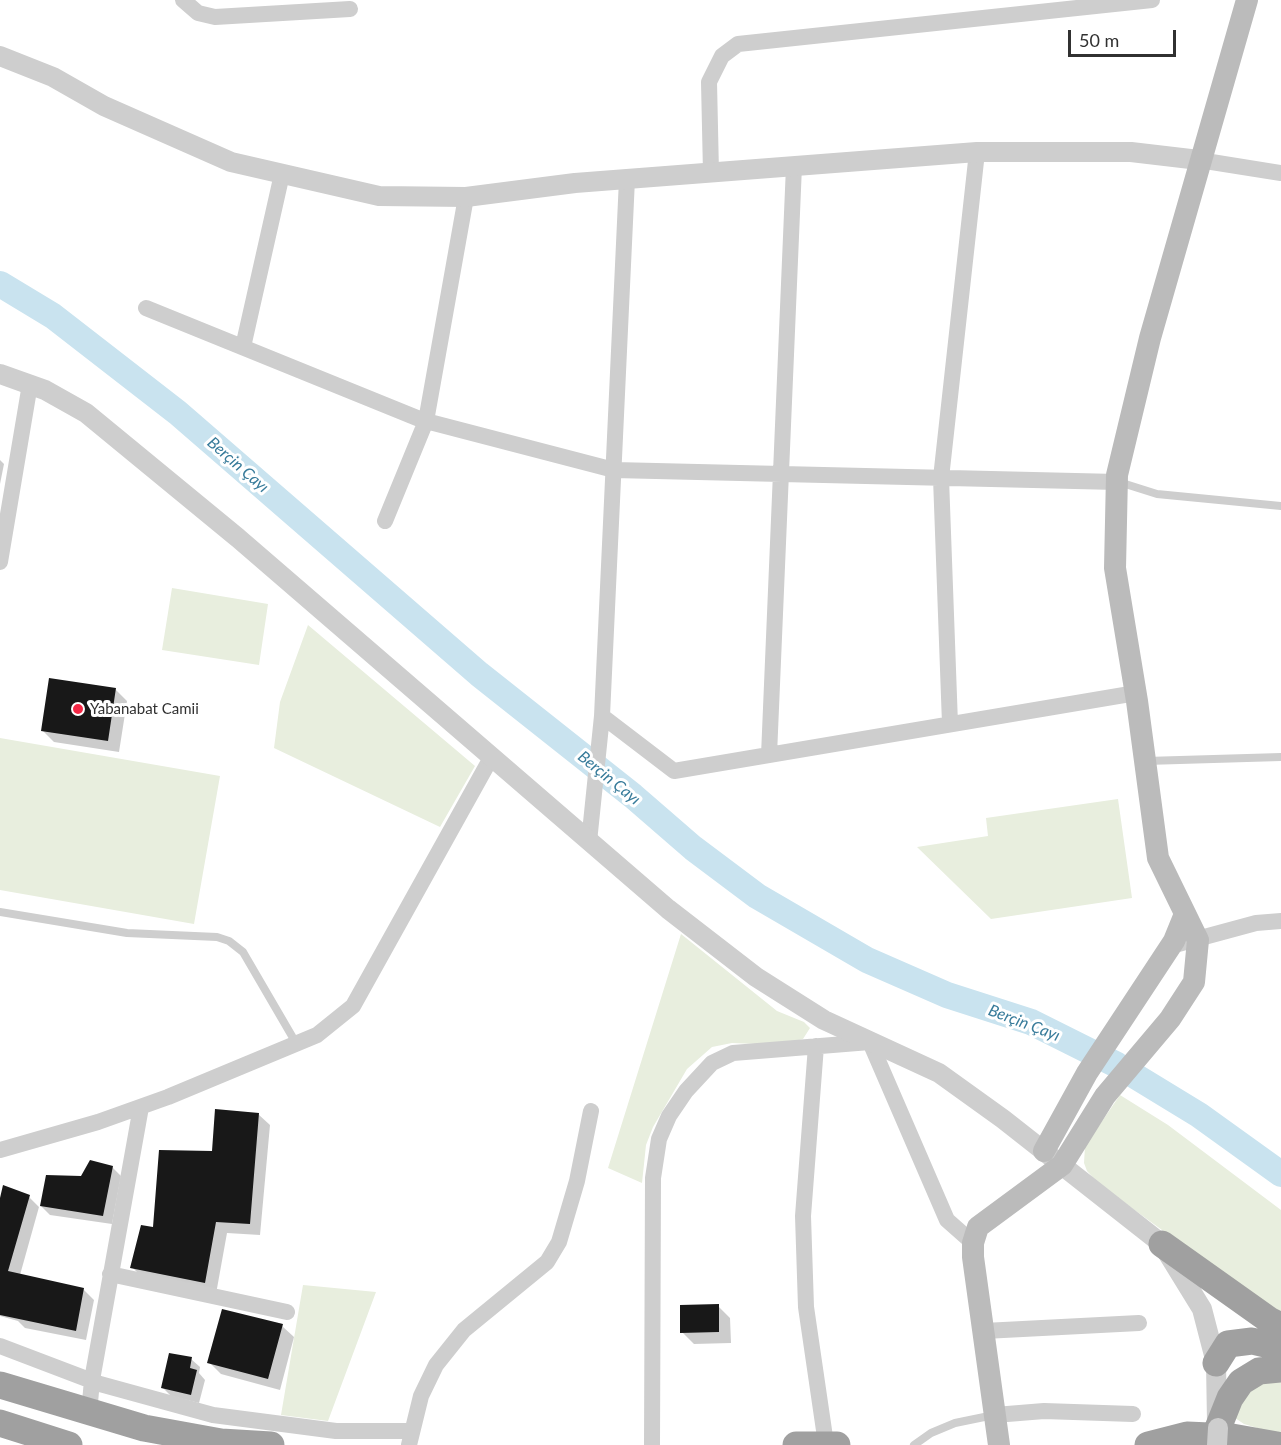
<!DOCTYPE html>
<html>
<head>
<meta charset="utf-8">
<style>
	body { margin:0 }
	#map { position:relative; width:1281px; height:1445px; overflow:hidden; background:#fff; font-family:Lato,sans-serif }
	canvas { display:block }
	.scale { position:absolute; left:1068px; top:30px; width:108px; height:27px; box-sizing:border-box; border:3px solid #313131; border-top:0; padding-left:8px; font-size:18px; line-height:21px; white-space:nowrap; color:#313131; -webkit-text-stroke:4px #fff; paint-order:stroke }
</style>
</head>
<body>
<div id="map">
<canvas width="1281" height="1445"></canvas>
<div class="scale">50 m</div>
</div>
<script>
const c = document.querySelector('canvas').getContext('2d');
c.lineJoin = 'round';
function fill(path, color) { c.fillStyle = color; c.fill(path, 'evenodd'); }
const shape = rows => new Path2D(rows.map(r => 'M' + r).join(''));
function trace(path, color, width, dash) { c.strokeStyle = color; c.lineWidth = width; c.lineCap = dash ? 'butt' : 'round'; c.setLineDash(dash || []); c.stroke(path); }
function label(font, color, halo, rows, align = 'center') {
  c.font = font + ' Lato,sans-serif'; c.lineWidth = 6; c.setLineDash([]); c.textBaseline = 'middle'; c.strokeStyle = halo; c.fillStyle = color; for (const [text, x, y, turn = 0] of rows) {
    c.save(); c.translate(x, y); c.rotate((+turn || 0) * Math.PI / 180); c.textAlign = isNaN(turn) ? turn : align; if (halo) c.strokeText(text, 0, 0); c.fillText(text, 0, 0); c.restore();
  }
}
fill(shape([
	[172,588,268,604,259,665,162,650],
	[308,625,475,766,440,827,274,748,280,702],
	[0,738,220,776,194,924,0,890],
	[1118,799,1132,898,991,919,917,847,988,836,986,818],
	[681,934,777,1011,804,1022,810,1028,803,1039,780,1045,732,1043,712,1047,687,1069,653,1127,646,1145,642,1183,608,1168],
	[1120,1095,1168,1125,1281,1210,1281,1317,1099,1184,1087,1171,1084,1163,1085,1146],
	[303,1285,376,1292,328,1421,281,1415],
	[1281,1382,1281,1435,1244,1424,1232,1416,1253,1388,1264,1383]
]), '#e8eede');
fill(shape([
	[0,460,4,464,0,484],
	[115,689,127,701,119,752,54,742,42,730],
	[258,1114,270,1125,260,1235,227,1233,216,1294,143,1278,132,1267,154,1229],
	[112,1167,121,1176,112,1224,50,1215,41,1206,82,1178],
	[29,1197,39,1207,20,1275,83,1289,94,1300,86,1340,25,1328,18,1321,0,1316,0,1203],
	[718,1306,730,1318,731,1343,694,1344,682,1332],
	[282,1326,294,1337,280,1390,221,1374,209,1362],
	[191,1359,200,1367,199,1373,205,1380,199,1403,171,1396,163,1388]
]), '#0003');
trace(shape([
	[0,284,53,316,178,413,479,674,633,796,693,848,757,896,867,960,947,995,1031,1022,1117,1065,1199,1115,1281,1174]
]), '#c9e3ef', 26);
fill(shape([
	[49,678,116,688,108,741,41,731],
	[215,1109,259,1113,250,1224,216,1222,205,1283,130,1268,141,1225,153,1227,159,1150,212,1151],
	[90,1160,113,1166,103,1216,40,1206,46,1175,81,1176],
	[3,1185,30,1195,8,1271,84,1288,76,1331,0,1315,0,1198],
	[719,1304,719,1332,680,1333,680,1305],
	[222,1309,283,1324,268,1379,207,1363],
	[169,1353,192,1357,190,1368,197,1370,191,1395,161,1388]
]), '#181818');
trace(shape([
	[1119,482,1157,494,1281,506],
	[1146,761,1281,757],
	[0,912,127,933,217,937,229,941,243,952,296,1043],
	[914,1445,931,1433,955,1423,994,1415]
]), '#cecece', 8);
trace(shape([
	[183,0,198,13,215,17,350,9],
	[1199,160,1281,173],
	[711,173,709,82,722,56,738,44,1152,0],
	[146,308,422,420,614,470,1117,482],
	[243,347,282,174],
	[385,521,426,421,466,197],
	[0,562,30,384],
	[602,716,674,771,1136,693],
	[950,724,941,478,977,152],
	[769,755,794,166],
	[589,842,602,716,627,179],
	[1171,946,1256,923,1281,921],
	[816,1046,803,1216,806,1307,826,1444],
	[0,1150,98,1122,168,1097,317,1035,353,1006,491,758],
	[110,1274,287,1312],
	[984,1331,1139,1323],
	[0,1346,100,1384,213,1415,336,1431,411,1431],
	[89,1414,92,1380,141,1107],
	[995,1415,1044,1411,1133,1414],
	[409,1445,421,1396,436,1365,464,1330,547,1262,559,1242,577,1181,591,1111],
	[652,1445,653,1178,659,1139,669,1116,686,1091,712,1063,733,1053,870,1042,947,1220,973,1243]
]), '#cecece', 16);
trace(shape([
	[0,56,53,77,104,106,231,162,379,196,466,197,575,183,977,152,1131,152,1199,160],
	[0,374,45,390,86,413,238,538,668,909,756,977,824,1020,939,1073,1003,1119,1162,1244,1202,1309,1216,1363,1217,1422]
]), '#cecece', 20);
trace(shape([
	[1044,1151,1087,1073,1174,941,1185,914],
	[999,1445,973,1257,973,1243,978,1227,1062,1165,1105,1096,1170,1019,1194,982,1198,940,1158,858,1137,701,1115,568,1117,475,1150,338,1247,0]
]), '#bbb', 22);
trace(shape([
	[1162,1244,1269,1320,1281,1326],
	[1216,1363,1228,1344,1252,1341,1281,1348],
	[0,1385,144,1428,221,1442,271,1445],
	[0,1423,69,1445],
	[1218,1428,1230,1398,1241,1382,1259,1371,1281,1369],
	[796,1445,837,1445],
	[1148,1445,1187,1435,1232,1437,1277,1445]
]), '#a0a0a0', 27);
trace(shape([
	[1217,1445,1218,1428]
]), '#cecece', 20);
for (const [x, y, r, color] of [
	[78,709,6,"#f32745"]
]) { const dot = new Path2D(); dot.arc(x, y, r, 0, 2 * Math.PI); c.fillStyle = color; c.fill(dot); trace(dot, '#fff', 2); }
label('15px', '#313131', '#fff', [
	["Yabanabat Camii",90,709]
], 'left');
label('italic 16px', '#377b9a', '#fff', [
	["Berçin Çayı",238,465,41],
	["Berçin Çayı",609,778,39],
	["Berçin Çayı",1024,1023,21]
]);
</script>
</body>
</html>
